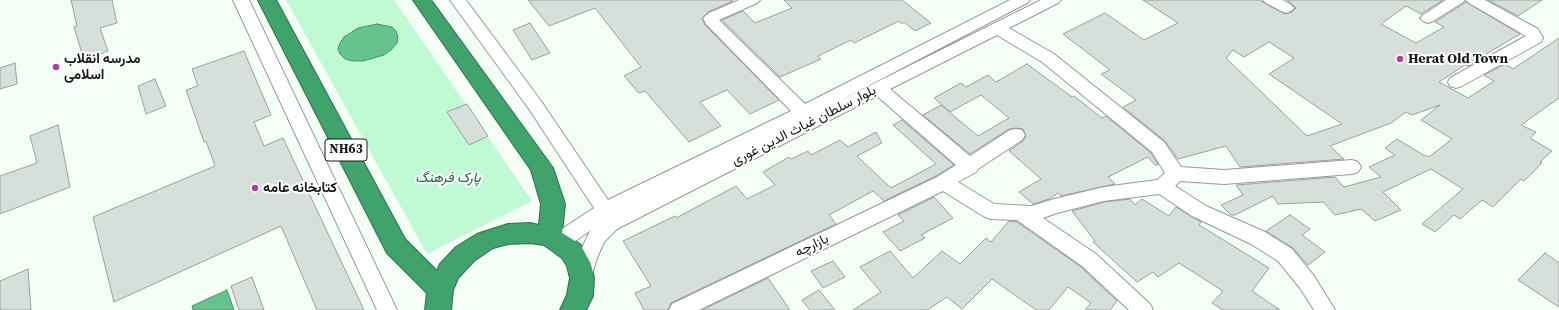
<!DOCTYPE html>
<html>
<head>
<meta charset="utf-8">
<style>
	body { margin:0 }
	canvas { display:block; background:#f5fdf7 }
</style>
</head>
<body>
<canvas width="1559" height="310"></canvas>
<script>
const c = document.querySelector('canvas').getContext('2d');
c.lineJoin = 'round';
function fill(path, color) { c.fillStyle = color; c.fill(path, 'evenodd'); }
const shape = rows => new Path2D(rows.map(r => 'M' + r).join(''));
function trace(path, color, width, dash) { c.strokeStyle = color; c.lineWidth = width; c.lineCap = dash ? 'butt' : 'round'; c.setLineDash(dash || []); c.stroke(path); }
function label(font, color, halo, rows, align = 'center') {
  c.font = font + ' "Source Serif 4",Vazirmatn,serif'; c.lineWidth = 4; c.setLineDash([]); c.textBaseline = 'middle'; c.strokeStyle = halo; c.fillStyle = color; for (const [text, x, y, turn = 0] of rows) {
    c.save(); c.translate(x, y); c.rotate((+turn || 0) * Math.PI / 180); c.textAlign = isNaN(turn) ? turn : align; if (halo) c.strokeText(text, 0, 0); c.fillText(text, 0, 0); c.restore();
  }
}
fill(shape([
	[286,0,394,0,532,201,427,254]
]), '#c0fad4');
const water = shape([
	[377,24,392,27,396,31,398,37,397,43,391,50,384,55,363,61,353,61,345,59,340,54,338,49,340,43,344,37,358,28,377,24],
	[227,290,234,310,193,310,192,306,227,290]
]);
fill(water, '#65c48b');
trace(water, '#4d9068', 1);
const building = shape([
	[71,0,112,0,117,23,100,28,108,51,84,60,74,27,77,26,71,0],
	[528,0,732,0,733,1,708,12,702,19,705,25,779,100,750,114,727,90,700,102,721,126,689,142,645,91,639,93,624,76,641,67,595,8,549,26,528,0],
	[784,0,902,0,931,23,915,31,904,22,902,24,899,21,854,43,851,40,818,56,821,59,780,77,722,20,743,11,755,23,792,8,784,0],
	[1143,0,1259,0,1285,14,1292,12,1296,8,1287,0,1443,0,1421,14,1406,6,1381,24,1416,43,1444,27,1435,22,1466,2,1520,34,1486,54,1488,55,1468,66,1465,65,1439,82,1468,98,1494,81,1484,75,1505,64,1513,69,1559,38,1559,98,1521,125,1536,132,1530,138,1552,151,1540,162,1542,163,1524,181,1521,179,1493,207,1482,200,1460,219,1454,215,1435,232,1422,224,1463,189,1431,169,1383,192,1401,210,1375,221,1361,209,1335,215,1323,202,1278,204,1273,196,1235,215,1231,215,1221,205,1243,195,1236,185,1335,177,1344,187,1381,177,1369,167,1395,155,1385,148,1397,139,1425,156,1426,155,1429,157,1452,139,1421,120,1440,105,1412,115,1406,112,1391,123,1330,146,1344,159,1240,167,1226,146,1178,159,1165,141,1123,107,1136,100,1101,74,1110,70,1063,34,1105,13,1144,40,1178,23,1143,0],
	[1269,42,1294,58,1269,74,1342,124,1307,136,1226,58,1233,50,1244,57,1269,42],
	[1488,0,1542,0,1518,16,1488,0],
	[530,23,550,53,532,60,513,30,530,23],
	[244,51,271,115,254,122,264,146,283,138,364,310,317,310,281,226,114,302,93,217,215,166,206,141,204,142,186,90,198,86,192,69,244,51],
	[15,63,17,84,0,89,0,68,15,63],
	[1027,64,1072,97,1074,96,1102,118,1106,116,1151,153,1158,165,1155,165,1148,157,1108,177,1115,184,1061,196,1058,193,1049,199,1033,204,1019,192,1041,179,1009,151,1023,141,1026,136,1023,129,1016,128,1009,129,970,154,923,115,941,105,978,136,1009,118,981,95,950,112,934,98,961,83,966,87,988,75,996,82,1027,64],
	[155,79,166,106,146,114,138,86,155,79],
	[467,104,488,136,469,145,447,112,467,104],
	[902,120,954,165,936,176,884,201,873,191,829,215,836,224,671,303,668,310,644,310,635,293,651,286,623,241,675,216,676,218,736,186,747,199,775,185,763,172,789,157,791,159,808,151,811,155,840,140,848,147,876,132,882,143,857,156,891,188,936,164,893,125,902,120],
	[58,125,70,187,0,214,0,176,37,163,30,136,58,125],
	[934,197,953,218,921,235,925,238,900,251,883,232,904,221,898,215,934,197],
	[1130,199,1135,205,1142,199,1169,216,1176,207,1201,222,1199,225,1269,268,1252,291,1280,310,1223,310,1212,303,1223,291,1179,263,1158,277,1153,272,1137,282,1093,242,1095,241,1072,211,1104,202,1130,199],
	[1290,215,1310,229,1302,235,1325,252,1308,265,1293,248,1266,231,1290,215],
	[1009,221,1017,222,1081,267,1117,301,1110,310,1085,310,1091,303,1068,287,1049,310,1036,310,992,279,962,309,947,297,927,310,853,310,881,292,860,267,890,251,913,278,942,251,960,264,986,238,991,242,1009,221],
	[1545,253,1559,263,1559,307,1518,280,1545,253],
	[833,261,845,277,823,288,811,271,833,261],
	[28,269,31,310,0,310,0,281,28,269],
	[252,277,264,310,239,310,231,286,252,277],
	[768,278,790,310,702,310,768,278],
	[819,290,835,310,810,310,802,300,819,290]
]);
fill(building, '#d7dfda');
trace(building, '#9aa19c', 1);
const minor = shape([
	[233,0,249,0,397,310,377,310,233,0],
	[450,0,466,0,541,101,608,200,791,111,706,24,703,18,709,13,739,0,760,0,757,3,719,20,805,104,1010,0,1030,0,1027,3,837,102,1041,0,1061,0,1058,3,1009,28,1054,54,1164,142,1181,167,1224,170,1352,160,1358,162,1361,167,1358,172,1352,174,1224,184,1180,181,1175,186,1206,206,1265,232,1292,249,1314,276,1335,310,1314,310,1300,288,1278,261,1251,244,1192,216,1159,194,1104,201,1057,213,1043,218,1096,254,1150,304,1153,310,1129,310,1082,266,1017,220,990,219,983,216,943,191,699,310,669,310,672,304,937,177,956,165,877,96,617,229,604,242,597,258,589,284,582,287,575,284,572,278,577,258,590,231,594,228,565,248,558,250,551,248,548,242,551,236,594,208,529,109,450,0],
	[997,35,1042,62,1152,152,1165,173,1157,180,1104,187,1054,199,1032,206,994,204,958,182,976,172,978,169,1022,140,1025,135,1022,130,1016,129,1010,130,970,156,890,89,997,35],
	[1263,0,1283,0,1291,5,1294,8,1291,11,1286,13,1281,11,1266,3,1263,0],
	[1446,0,1465,0,1462,3,1433,21,1428,23,1423,21,1420,18,1423,15,1446,0],
	[1466,0,1485,0,1538,29,1543,38,1541,42,1462,86,1456,88,1450,86,1448,82,1450,78,1526,36,1469,3,1466,0]
]);
const highway = shape([
	[258,0,276,0,405,239,437,271,440,264,456,247,477,234,508,224,530,223,539,225,541,204,531,170,413,0,431,0,553,168,565,204,562,233,580,244,591,264,594,278,593,296,586,310,560,310,567,295,570,278,567,266,562,258,544,245,530,243,508,244,493,248,474,261,458,278,453,290,451,310,425,310,427,293,387,253,258,0]
]);
trace(minor, '#949b96', 2);
trace(highway, '#31724d', 2);
fill(minor, '#fff');
fill(highway, '#3fa36b');
for (const [x, y, r, color] of [
	[1400,59,4,"#b1409c"],
	[56,67,4,"#b1409c"],
	[255,188,4,"#b1409c"]
]) { const dot = new Path2D(); dot.arc(x, y, r, 0, 2 * Math.PI); c.fillStyle = color; c.fill(dot); trace(dot, '#fff', 1.5); }
for (const [x, y, w] of [
	[346,150,42]
]) { const box = new Path2D(); box.roundRect(x - w / 2, y - 11, w, 22, 3); c.fillStyle = '#fff'; c.fill(box); trace(box, '#161816', 1); }
label('bold 13px', '#161816', null, [
	["NH63",346,150]
]);
label('bold 14px', '#161816', '#fff', [
	["مدرسه انقلاب",64,59],
	["اسلامی",64,75],
	["Herat Old Town",1408,59],
	["کتابخانه عامه",263,188]
], 'left');
label('14px', '#161816', '#fff', [
	["بلوار سلطان غیاث الدین غوری",804,126,-27],
	["بازارچه",812,246,-26]
]);
label('italic 14px', '#20643f', '#fff', [
	["پارک فرهنگ",448,178]
]);
</script>
</body>
</html>
